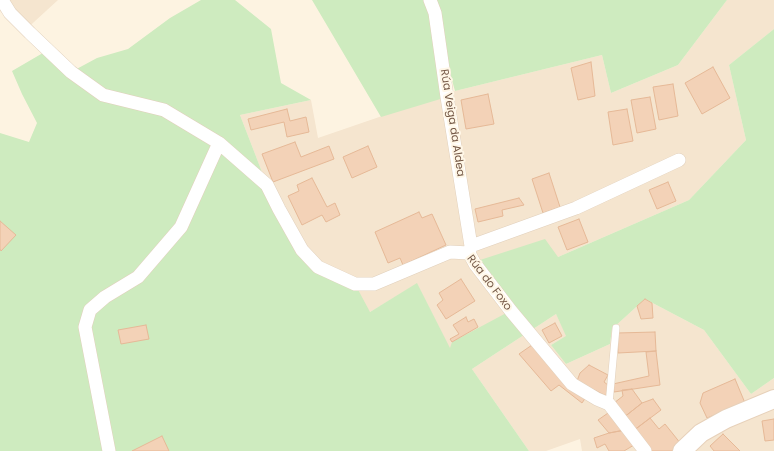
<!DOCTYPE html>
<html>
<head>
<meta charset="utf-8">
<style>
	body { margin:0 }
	canvas { display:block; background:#fdf3e1 }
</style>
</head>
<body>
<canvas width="774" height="451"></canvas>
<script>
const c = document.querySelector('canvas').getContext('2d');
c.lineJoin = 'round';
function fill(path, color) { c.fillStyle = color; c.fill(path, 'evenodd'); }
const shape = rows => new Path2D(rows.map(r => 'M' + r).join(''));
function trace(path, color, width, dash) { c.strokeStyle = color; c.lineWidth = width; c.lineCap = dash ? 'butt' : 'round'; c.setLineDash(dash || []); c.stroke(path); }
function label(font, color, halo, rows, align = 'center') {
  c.font = font + ' Poppins,sans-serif'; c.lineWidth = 4; c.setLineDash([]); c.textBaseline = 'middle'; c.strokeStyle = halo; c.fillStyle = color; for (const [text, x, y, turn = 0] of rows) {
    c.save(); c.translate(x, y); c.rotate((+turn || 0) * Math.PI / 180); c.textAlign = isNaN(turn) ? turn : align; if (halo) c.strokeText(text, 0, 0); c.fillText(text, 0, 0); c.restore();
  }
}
fill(shape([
	[0,0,58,0,22,33,0,11],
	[727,0,774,0,774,29,729,65,746,140,689,200,558,257,481,260,511,311,450,349,417,284,370,312,318,267,267,185,240,115,311,100,318,138,455,91,602,55,611,93,678,65],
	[645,299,704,330,751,394,774,378,774,451,582,451,580,439,546,451,529,451,472,369,556,314,567,336,551,345,566,364,610,344,612,329]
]), '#f5e5cf');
fill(shape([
	[201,0,235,0,271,29,281,83,311,100,240,115,267,185,302,250,355,284,370,312,417,283,450,348,452,342,510,311,480,260,545,239,558,257,689,200,746,140,729,65,774,29,774,378,751,394,704,330,645,299,612,329,610,344,566,364,551,345,566,336,556,314,472,369,529,451,0,451,0,133,29,142,37,123,22,94,12,71,48,50,71,72,97,58,128,49,170,18],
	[312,0,727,0,678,65,611,93,602,55,455,91,438,29,447,97,381,117]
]), '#ceebbf');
const building = shape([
	[591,62,595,96,578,100,571,68,591,62],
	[713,67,730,98,702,114,685,83,713,67],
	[673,84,678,116,659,120,653,87,673,84],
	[488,94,494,124,466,129,461,100,488,94],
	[650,97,656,129,637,133,631,100,650,97],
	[287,109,290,121,306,117,309,132,287,137,284,122,251,130,248,119,287,109],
	[627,109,633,141,613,145,608,112,627,109],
	[295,142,301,157,329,146,334,159,273,182,262,154,295,142],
	[368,146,377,167,352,178,343,157,368,146],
	[549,173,560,207,543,213,532,179,549,173],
	[312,178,327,207,335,203,340,215,326,222,322,215,302,225,288,196,299,191,297,185,312,178],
	[668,182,676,201,657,209,649,190,668,182],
	[519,198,524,205,502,210,503,216,478,222,475,209,519,198],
	[419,212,422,218,432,214,446,245,403,265,400,258,388,263,375,232,419,212],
	[579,219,588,242,567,250,558,227,579,219],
	[0,221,16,235,1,251,0,249,0,221],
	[461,279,475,301,446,319,437,305,443,300,439,293,461,279],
	[645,299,652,303,653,318,641,319,637,306,645,299],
	[466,317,468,322,474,319,478,327,452,342,450,339,459,334,453,325,466,317],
	[555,323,562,336,549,343,542,330,555,323],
	[146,325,149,339,121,344,118,330,146,325],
	[655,332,656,351,618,353,617,333,655,332],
	[532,345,586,397,582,403,559,385,551,391,519,354,532,345],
	[656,351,660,385,614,392,613,384,649,376,646,352,656,351],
	[589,365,608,375,604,382,608,385,606,396,577,381,580,373,589,365],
	[735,379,745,403,707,418,700,403,703,393,735,379],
	[632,389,642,403,623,418,614,403,623,396,622,390,632,389],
	[653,399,661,410,633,431,623,418,642,403,653,399],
	[611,411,625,430,609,433,598,420,611,411],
	[650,418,659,429,665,424,681,444,672,451,649,451,633,431,650,418],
	[774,419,774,440,765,441,762,421,774,419],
	[625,430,634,445,624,451,609,451,605,444,597,448,594,438,609,433,625,430],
	[723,434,740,451,714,451,710,446,723,434],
	[162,436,169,451,132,451,162,436]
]);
fill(building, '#f3d2b7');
trace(building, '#e6b997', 1);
const lane = shape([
	[609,404,616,328]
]);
const street = shape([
	[2,0,10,13,30,33,71,72,103,95,164,110,219,143,267,185,279,209,302,250,318,267,355,284,374,284,450,252,469,253],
	[430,0,435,13,447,97,471,246,469,253],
	[471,246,576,208,679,160],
	[469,253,475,264,511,311,572,384,597,399,609,404,645,451],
	[109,451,85,327,90,310,105,297,138,277,181,227,219,143]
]);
const secondary = shape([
	[682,451,701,433,726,419,774,399]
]);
trace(lane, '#e1d0bc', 8);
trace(street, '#e1d0bc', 14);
trace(secondary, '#e7d1ba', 20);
trace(lane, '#fff', 7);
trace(street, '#fff', 13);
trace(secondary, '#fff', 18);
label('11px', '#755947', '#fff7e7', [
	["Rúa Veiga da Aldea",452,123,81],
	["Rúa do Foxo",489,283,53]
]);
</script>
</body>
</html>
